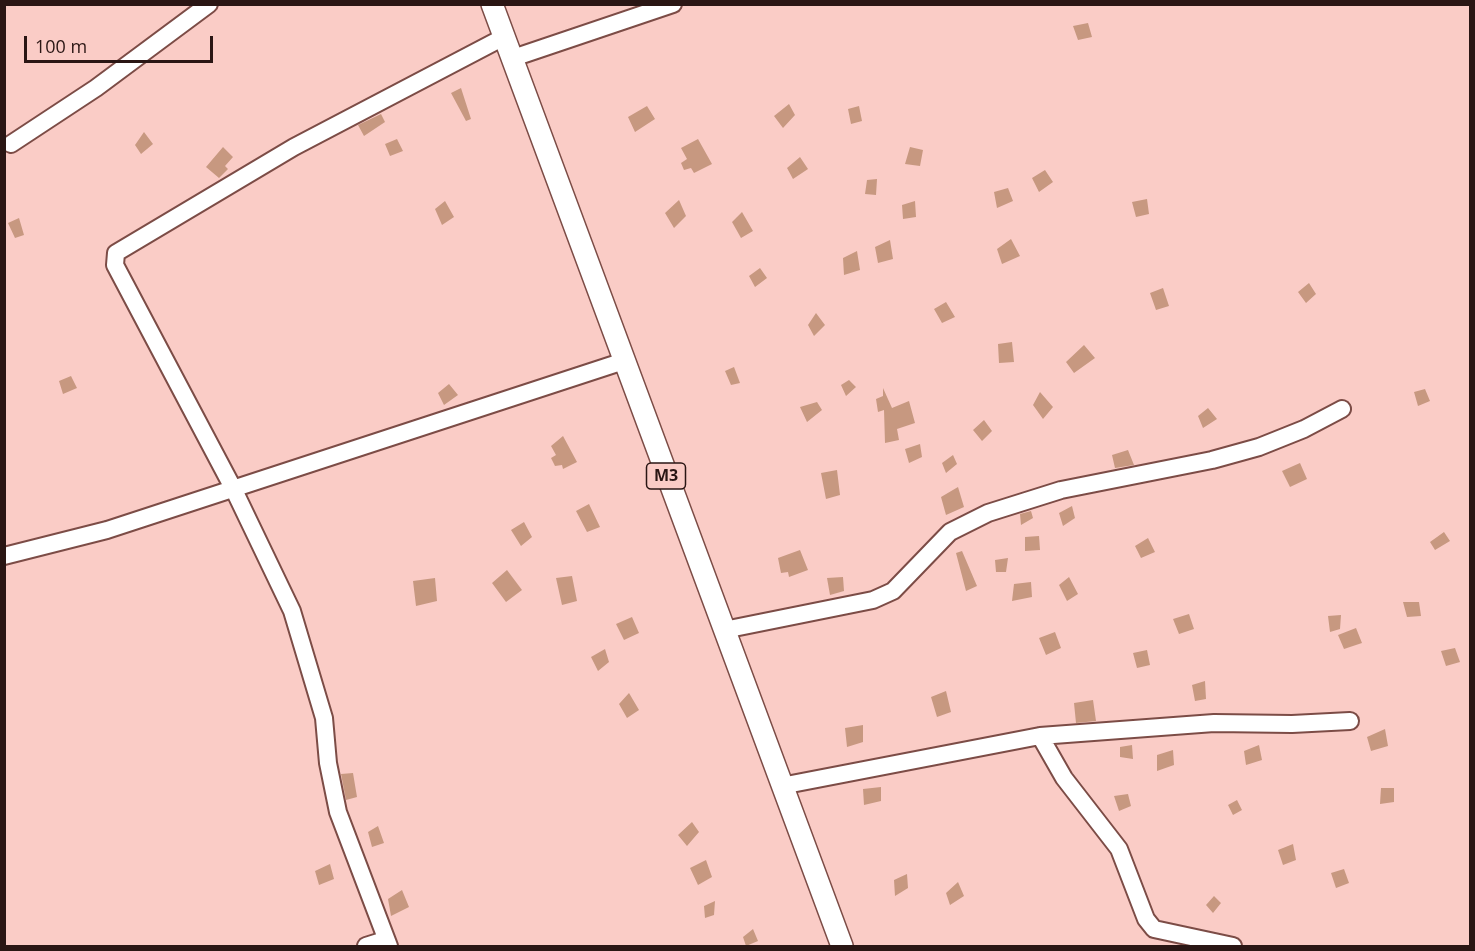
<!DOCTYPE html>
<html>
<head>
<meta charset="utf-8">
<style>
	body { margin:0 }
	#map { position:relative; width:1475px; height:951px; overflow:hidden; background:#faccc6; font-family:"Open Sans",sans-serif }
	canvas { display:block }
	.frame { position:absolute; inset:0; border:6px solid #2a1614; pointer-events:none }
	.scale { position:absolute; left:24px; top:36px; width:189px; height:27px; box-sizing:border-box; border:3px solid #2a1614; border-top:0; padding-left:8px; font-size:18px; line-height:21px; white-space:nowrap; color:#2a1614; -webkit-text-stroke:4px #faccc6; paint-order:stroke }
</style>
</head>
<body>
<div id="map">
<canvas width="1475" height="951"></canvas>
<div class="frame"></div>
<div class="scale">100 m</div>
</div>
<script>
const c = document.querySelector('canvas').getContext('2d');
c.lineJoin = 'round';
function fill(path, color) { c.fillStyle = color; c.fill(path, 'evenodd'); }
const shape = rows => new Path2D(rows.map(r => 'M' + r).join(''));
function trace(path, color, width, dash) { c.strokeStyle = color; c.lineWidth = width; c.lineCap = dash ? 'butt' : 'round'; c.setLineDash(dash || []); c.stroke(path); }
function label(font, color, halo, rows, align = 'center') {
  c.font = font + ' "Open Sans",sans-serif'; c.lineWidth = 4.5; c.setLineDash([]); c.textBaseline = 'middle'; c.strokeStyle = halo; c.fillStyle = color; for (const [text, x, y, turn = 0] of rows) {
    c.save(); c.translate(x, y); c.rotate((+turn || 0) * Math.PI / 180); c.textAlign = isNaN(turn) ? turn : align; if (halo) c.strokeText(text, 0, 0); c.fillText(text, 0, 0); c.restore();
  }
}
fill(shape([
	[1088,23,1092,37,1078,40,1073,26],
	[461,88,471,119,466,121,451,93],
	[789,104,795,115,783,128,774,116],
	[647,106,655,119,635,132,628,117],
	[859,106,862,121,851,124,848,109],
	[381,114,385,122,364,136,358,125],
	[144,132,153,144,141,154,135,145],
	[397,139,403,151,390,156,385,144],
	[698,139,712,164,694,173,691,168,684,170,681,163,687,159,681,148],
	[223,147,233,157,225,166,228,169,219,178,206,167],
	[910,147,923,150,920,166,905,164],
	[800,157,808,169,793,179,787,168],
	[1045,170,1053,182,1039,192,1032,178],
	[877,179,876,195,865,194,867,180],
	[1008,188,1013,201,997,208,994,192],
	[1147,199,1149,214,1136,217,1132,202],
	[679,200,686,216,674,228,665,213],
	[445,201,454,217,442,225,435,209],
	[915,201,916,217,903,219,902,205],
	[742,212,753,231,741,238,732,222],
	[19,218,24,235,15,238,8,223],
	[1011,239,1020,256,1002,264,997,249],
	[890,240,893,259,878,263,875,247],
	[857,251,860,270,844,275,843,258],
	[760,268,767,278,755,287,749,276],
	[1309,283,1316,294,1306,303,1298,292],
	[1163,288,1169,306,1156,310,1150,293],
	[946,302,955,317,942,323,934,309],
	[816,313,825,325,814,336,808,325],
	[1012,342,1014,362,999,363,998,344],
	[1084,345,1095,358,1074,373,1066,362],
	[734,367,740,383,731,385,725,371],
	[71,376,77,388,63,394,59,381],
	[849,380,856,387,846,396,841,385],
	[449,384,458,395,444,405,438,393],
	[883,388,892,408,909,401,915,423,897,429,899,440,885,443,884,410,878,412,876,399,883,396],
	[1425,389,1430,401,1418,406,1414,392],
	[1040,392,1053,407,1043,419,1033,405],
	[817,402,822,410,807,422,800,407],
	[1208,408,1217,419,1203,428,1198,416],
	[984,420,992,431,982,441,973,430],
	[563,436,577,462,563,469,562,465,555,466,551,458,556,455,551,446],
	[920,444,922,457,909,463,905,449],
	[1128,450,1134,465,1115,468,1112,455],
	[953,455,957,464,946,473,942,463],
	[1300,463,1307,479,1290,487,1282,471],
	[837,470,840,495,826,499,821,473],
	[958,487,964,507,946,515,941,497],
	[589,504,600,527,587,532,576,511],
	[1072,506,1075,518,1063,526,1059,513],
	[1031,511,1033,518,1021,525,1020,514],
	[524,522,532,537,521,546,511,530],
	[1444,532,1450,541,1435,550,1430,542],
	[1039,536,1040,550,1025,551,1025,537],
	[1148,538,1155,552,1141,558,1135,546],
	[800,550,808,570,789,577,788,572,781,573,778,558],
	[962,551,977,586,966,591,956,553],
	[1008,558,1006,572,996,572,995,560],
	[507,570,522,590,506,602,492,583],
	[572,576,577,601,562,605,556,578],
	[843,577,844,591,830,595,827,578],
	[1069,577,1078,594,1067,601,1059,585],
	[435,578,437,601,416,606,413,581],
	[1031,582,1032,597,1012,601,1014,584],
	[1403,602,1419,602,1421,616,1407,617],
	[1189,614,1194,629,1179,634,1173,619],
	[1341,615,1340,629,1330,632,1328,616],
	[632,617,639,633,624,640,616,624],
	[1356,628,1362,643,1344,649,1338,635],
	[1055,632,1061,648,1046,655,1039,638],
	[1455,648,1460,662,1446,666,1441,651],
	[605,649,609,662,598,671,591,657],
	[1147,650,1150,665,1137,668,1133,653],
	[1205,681,1206,699,1195,701,1192,685],
	[946,691,951,712,937,717,931,697],
	[629,693,639,710,627,718,619,704],
	[1093,700,1096,721,1076,723,1074,703],
	[863,725,863,742,847,747,845,728],
	[1385,729,1388,746,1371,751,1367,737],
	[1132,745,1133,759,1120,757,1120,747],
	[1259,745,1262,760,1246,765,1244,751],
	[1173,750,1174,765,1157,771,1157,755],
	[353,773,357,797,346,800,341,774],
	[881,787,881,801,864,805,863,789],
	[1381,788,1394,788,1394,802,1380,804],
	[1128,794,1131,806,1119,811,1114,796],
	[1237,800,1242,810,1233,815,1228,805],
	[692,822,699,832,687,846,678,835],
	[378,826,384,843,372,847,368,832],
	[1293,844,1296,860,1283,865,1278,850],
	[706,860,712,877,698,885,690,868],
	[330,864,334,879,319,885,315,871],
	[1344,869,1349,883,1336,888,1331,873],
	[907,874,908,888,895,896,894,880],
	[958,882,964,896,950,905,946,893],
	[402,890,409,907,391,916,388,899],
	[1214,896,1221,903,1213,913,1206,905],
	[715,901,714,915,705,918,704,906],
	[753,929,758,941,746,946,743,937]
]), '#c79880');
const minor = shape([
	[513,58,673,4],
	[11,144,96,88,209,4],
	[4,556,107,530,624,361],
	[724,630,873,600,893,591,950,532,988,513,1061,490,1212,460,1259,447,1304,429,1342,409],
	[1040,736,1064,778,1119,849,1146,919,1154,929,1233,946],
	[781,786,1040,736,1214,723,1292,724,1350,721],
	[366,946,385,940],
	[389,946,338,812,328,763,324,718,292,611,233,488,115,265,116,253,294,147,504,37]
]);
const major = shape([
	[492,4,842,946]
]);
trace(minor, '#7c4c46', 20);
trace(major, '#7c4c46', 24);
trace(minor, '#fff', 16);
trace(major, '#fff', 21);
for (const [x, y, w] of [
	[666,476,39]
]) { const box = new Path2D(); box.roundRect(x - w / 2, y - 13, w, 26, 4.5); c.fillStyle = '#faccc6'; c.fill(box); trace(box, '#2a1614', 1.5); }
label('bold 16px', '#2a1614', null, [
	["M3",666,476]
]);
</script>
</body>
</html>
